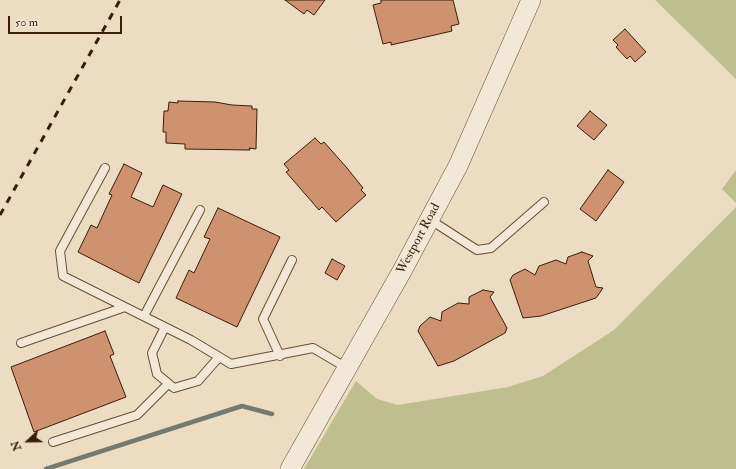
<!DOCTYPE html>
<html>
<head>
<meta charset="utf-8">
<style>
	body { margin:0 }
	#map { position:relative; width:736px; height:469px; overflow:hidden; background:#ecdcc1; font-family:"IM FELL Double Pica",serif }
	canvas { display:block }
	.north { position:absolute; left:8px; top:421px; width:40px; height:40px; -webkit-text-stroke:3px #f3e8d7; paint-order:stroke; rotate:248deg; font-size:11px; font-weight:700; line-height:16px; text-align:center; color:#3b1d08 }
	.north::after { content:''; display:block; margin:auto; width:14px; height:18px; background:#3b1d08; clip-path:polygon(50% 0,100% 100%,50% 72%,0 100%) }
	.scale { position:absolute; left:8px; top:16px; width:114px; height:18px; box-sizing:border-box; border:2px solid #3b1d08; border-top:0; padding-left:5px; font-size:12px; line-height:14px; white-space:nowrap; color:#3b1d08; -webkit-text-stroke:3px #f3e8d7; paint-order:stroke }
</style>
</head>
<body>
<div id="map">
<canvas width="736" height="469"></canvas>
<div class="north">N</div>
<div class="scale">50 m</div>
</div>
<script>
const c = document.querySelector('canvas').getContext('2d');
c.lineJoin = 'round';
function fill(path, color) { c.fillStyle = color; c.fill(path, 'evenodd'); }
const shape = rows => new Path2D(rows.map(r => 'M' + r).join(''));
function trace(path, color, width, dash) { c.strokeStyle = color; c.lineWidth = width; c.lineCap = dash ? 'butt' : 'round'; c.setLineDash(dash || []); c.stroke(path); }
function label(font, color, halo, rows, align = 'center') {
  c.font = font + ' "IM FELL Double Pica",serif'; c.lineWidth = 3.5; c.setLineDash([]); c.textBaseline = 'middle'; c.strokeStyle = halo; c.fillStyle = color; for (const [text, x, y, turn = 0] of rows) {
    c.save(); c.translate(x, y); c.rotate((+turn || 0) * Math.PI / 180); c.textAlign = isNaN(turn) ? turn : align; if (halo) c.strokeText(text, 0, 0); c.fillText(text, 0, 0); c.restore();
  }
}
fill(shape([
	[655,0,736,0,736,79],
	[736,170,736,203,722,189],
	[736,207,736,469,304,469,356,381,377,399,398,405,508,387,543,376,614,330]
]), '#bfbe8e');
trace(shape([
	[46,469,242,406,272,414]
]), '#737b71', 4.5);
const building = shape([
	[285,0,325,0,314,15,307,10,304,14,285,0],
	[381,0,453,0,459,24,451,26,452,31,391,45,391,42,383,44,373,5,381,3,381,0],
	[625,29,646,52,635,62,630,56,627,59,616,47,618,45,613,40,625,29],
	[178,101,215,102,232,105,252,106,252,109,257,109,256,149,249,148,250,150,185,149,185,144,166,143,166,132,163,132,164,111,168,111,169,102,178,103,178,101],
	[590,111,607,125,594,140,577,126,590,111],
	[315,138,321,144,324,142,347,168,363,188,361,190,366,195,336,222,322,207,319,210,286,172,289,170,284,164,315,138],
	[124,164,142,173,131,197,153,207,163,185,182,194,139,283,78,252,91,225,97,228,112,195,109,194,124,164],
	[608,170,624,182,596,221,580,209,608,170],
	[218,208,280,237,237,327,176,298,189,270,194,273,210,239,204,237,218,208],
	[582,252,593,256,588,261,596,287,603,288,596,298,541,316,523,318,510,280,513,275,525,269,535,275,539,266,556,260,566,264,568,257,582,252],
	[332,259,345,266,337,280,325,273,332,259],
	[483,290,494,292,490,297,507,328,505,333,454,361,438,366,418,331,420,326,430,317,441,321,442,312,458,303,469,304,469,297,483,290],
	[105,331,114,354,110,356,126,397,34,432,11,367,105,331]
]);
fill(building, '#ce9271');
trace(building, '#3b1d08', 1);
const service = shape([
	[105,168,60,251,63,276,191,340,231,364,313,348,347,368],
	[429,219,477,250,491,248,544,202],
	[144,316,200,210],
	[165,327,152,353,157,374,174,388,198,381,219,357],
	[21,343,125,307],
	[280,356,263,319,292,260],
	[53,442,137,415,168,384]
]);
const tertiary = shape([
	[290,469,402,271,458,166,531,0]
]);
trace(service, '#674d36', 10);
trace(tertiary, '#674d36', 20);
trace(service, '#f3e8d7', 8);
trace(tertiary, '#f3e8d7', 19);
trace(shape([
	[0,215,120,0]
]), '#3b1d08', 3, [7, 7]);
label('13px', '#3b1d08', '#f3e8d7', [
	["Westport Road",419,239,-62]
]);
</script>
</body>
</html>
